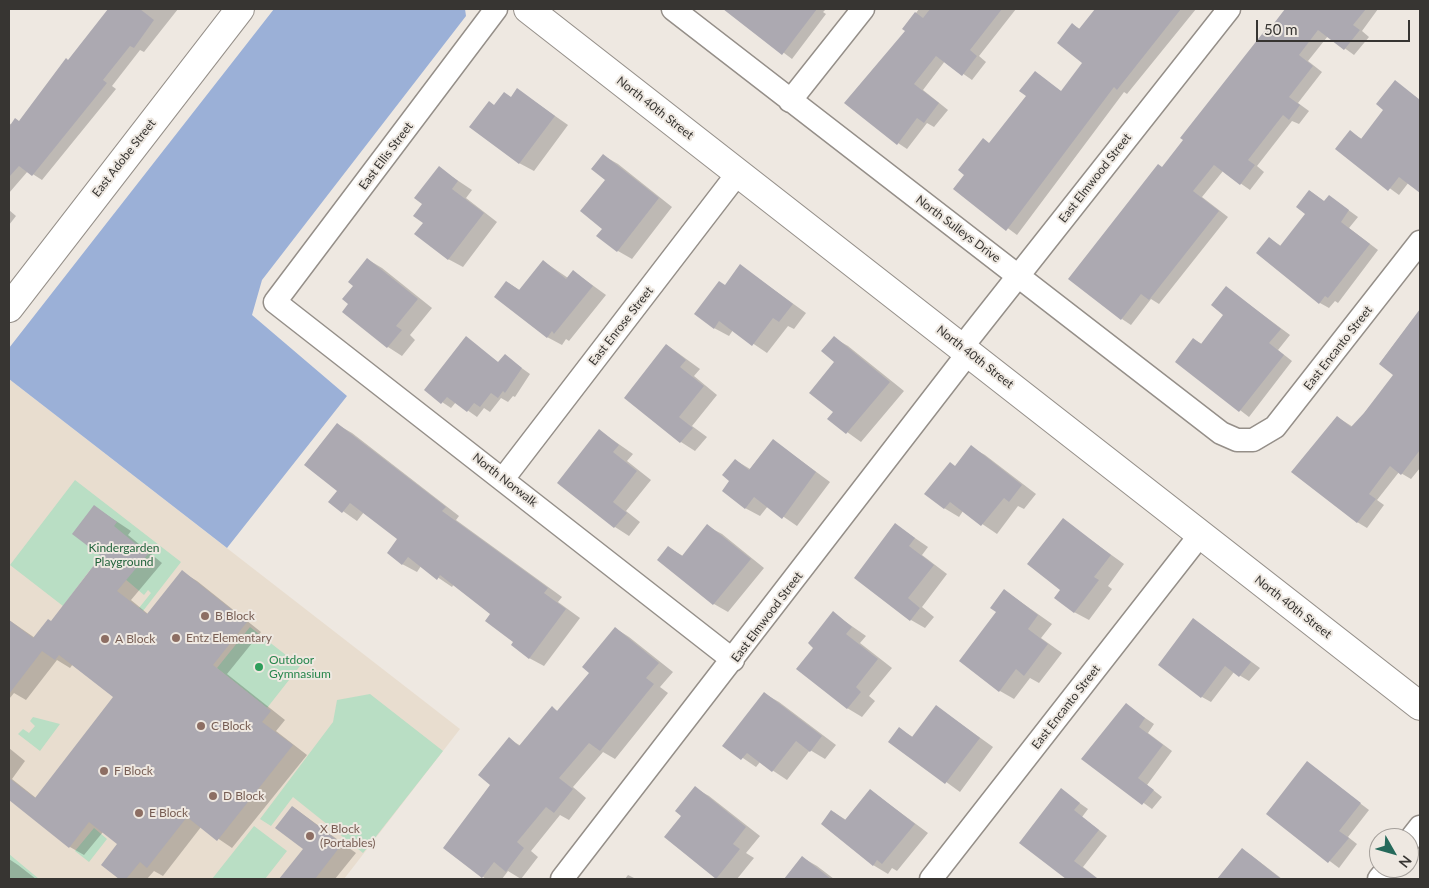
<!DOCTYPE html>
<html>
<head>
<meta charset="utf-8">
<style>
	body { margin:0 }
	#map { position:relative; width:1429px; height:888px; overflow:hidden; background:#eee8e1; font-family:Lato,sans-serif }
	canvas { display:block }
	.frame { position:absolute; inset:0; border:10px solid #373532; pointer-events:none }
	.north { position:absolute; left:1369px; top:828px; width:50px; height:50px; box-sizing:border-box; background:#eee8e1; border:1px solid #a5a09b; border-radius:50%; rotate:128deg; font-size:14px; font-weight:700; line-height:20px; text-align:center; color:#373532 }
	.north::after { content:''; display:block; margin:auto; width:18px; height:22px; background:#25695a; clip-path:polygon(50% 0,100% 100%,50% 72%,0 100%) }
	.scale { position:absolute; left:1256px; top:20px; width:154px; height:22px; box-sizing:border-box; border:2px solid #373532; border-top:0; padding-left:6px; font-size:15px; line-height:18px; white-space:nowrap; color:#373532; -webkit-text-stroke:4px #eee8e1; paint-order:stroke }
</style>
</head>
<body>
<div id="map">
<canvas width="1429" height="888"></canvas>
<div class="frame"></div>
<div class="north">N</div>
<div class="scale">50 m</div>
</div>
<script>
const c = document.querySelector('canvas').getContext('2d');
c.lineJoin = 'round';
function fill(path, color) { c.fillStyle = color; c.fill(path, 'evenodd'); }
const shape = rows => new Path2D(rows.map(r => 'M' + r).join(''));
function trace(path, color, width, dash) { c.strokeStyle = color; c.lineWidth = width; c.lineCap = dash ? 'butt' : 'round'; c.setLineDash(dash || []); c.stroke(path); }
function label(font, color, halo, rows, align = 'center') {
  c.font = font + ' Lato,sans-serif'; c.lineWidth = 4; c.setLineDash([]); c.textBaseline = 'middle'; c.strokeStyle = halo; c.fillStyle = color; for (const [text, x, y, turn = 0] of rows) {
    c.save(); c.translate(x, y); c.rotate((+turn || 0) * Math.PI / 180); c.textAlign = isNaN(turn) ? turn : align; if (halo) c.strokeText(text, 0, 0); c.fillText(text, 0, 0); c.restore();
  }
}
fill(shape([
	[9,379,460,729,344,879,9,879]
]), '#e8ddcf');
fill(shape([
	[75,480,181,562,143,611,139,608,151,593,148,590,144,595,124,578,90,570,63,606,10,565],
	[250,627,300,666,267,708,217,668],
	[370,694,443,751,363,853,293,797,271,826,260,819,333,722,337,700],
	[33,717,60,724,40,751,18,734,23,729,29,733,35,726,30,721],
	[254,826,287,851,265,879,212,879],
	[94,828,107,839,89,862,75,851],
	[9,854,39,879,9,879]
]), '#b9dec4');
fill(shape([
	[274,9,465,9,466,16,262,280,252,315,347,396,227,548,9,379,9,348]
]), '#9bb0d7');
fill(shape([
	[109,9,178,9,144,52,140,50,112,86,116,89,42,180,28,171,9,193,9,123,12,125,20,122],
	[734,9,826,9,823,12,826,14,792,59,731,13],
	[919,9,1016,9,979,56,986,62,972,80,945,61,923,90,948,110,934,127,927,123,907,149,898,143,906,31,904,29],
	[1097,9,1196,9,1127,94,1124,92,1017,235,955,189,966,175,983,139,990,144,1028,96,1035,73,1062,92,1084,63,1073,25,1080,29],
	[1287,9,1378,9,1362,31,1369,37,1354,55,1328,36,1308,61,1322,72,1298,103,1309,111,1299,124,1292,121,1257,166,1264,172,1250,190,1223,171,1202,197,1228,217,1159,304,1151,299,1131,325,1122,319,1163,168],
	[1395,82,1420,100,1420,190,1409,182,1399,195,1336,149,1350,132,1362,139,1385,110],
	[518,90,568,125,534,171,519,163,489,102,495,106,512,98],
	[604,156,618,164,672,207,632,259,618,251,604,229,606,180],
	[439,168,472,190,466,198,497,222,463,267,448,259,424,222,424,204],
	[1310,191,1325,202,1329,196,1358,217,1349,228,1378,250,1338,303,1335,301,1329,308,1320,303,1269,238,1281,246,1307,214],
	[9,210,16,216,9,225],
	[367,259,382,268,432,308,410,335,415,340,402,356,388,347,343,312,349,304,354,285],
	[543,261,568,278,573,271,606,295,569,341,566,339,562,345,547,337,507,282,521,291],
	[741,266,806,313,794,329,788,326,767,353,733,330,729,336,714,328,725,286],
	[1227,288,1290,335,1278,350,1292,361,1249,417,1176,361,1193,339,1202,344,1224,315],
	[1420,310,1420,468,1411,479,1399,472,1377,500,1384,505,1367,528,1357,522,1337,417,1353,427,1395,375,1380,363],
	[466,338,499,363,505,356,530,374,515,397,513,396,508,402,501,398,490,412,484,408,477,417,456,402,451,408,442,402],
	[834,338,848,346,904,391,861,442,829,419,834,412],
	[667,345,700,369,694,376,717,395,692,426,707,437,695,451,681,442,626,397],
	[338,425,352,433,459,516,456,520,562,597,558,602,580,618,544,666,529,658,492,613,454,584,452,587,421,566,417,572,402,564,399,539,364,512,357,521,330,502,339,490],
	[600,431,633,454,627,461,651,480,626,511,640,522,629,536,615,527,559,483],
	[773,440,830,482,797,526,768,506,760,516,745,508,731,480,735,460,750,469],
	[971,447,985,455,1036,494,1024,509,1018,506,997,534,963,511,959,517,944,508,956,466],
	[95,507,131,531,128,535,162,563,131,600,148,614,182,572,197,581,261,632,227,674,285,720,276,731,307,755,232,848,201,827,163,876,154,871,147,879,121,879,102,865,119,844,103,832,84,855,70,847,9,798,9,748,25,761,12,779,36,798,115,697,73,664,70,668,57,660,26,700,14,693,9,699,9,620,35,638,51,622,103,556],
	[1063,520,1124,564,1108,586,1112,589,1089,620,1074,612,1062,589],
	[896,525,928,547,922,555,947,574,922,607,934,617,925,628,911,620,856,578],
	[707,526,722,534,764,568,728,612,714,604,669,548,683,556],
	[1004,590,1052,624,1041,638,1062,653,1039,683,1030,678,1014,699,1000,691],
	[833,613,866,636,860,643,892,668,869,696,875,701,862,717,847,708,815,648],
	[1193,619,1260,668,1249,681,1234,672,1211,702,1202,697],
	[615,628,629,637,673,672,660,687,668,693,615,759,603,752,573,787,586,798,569,820,560,815,531,851,538,857,521,879,508,871,502,879,486,879,444,848,492,785,509,739,521,746,552,708,559,712,591,672],
	[765,694,779,702,836,745,825,759,810,750,787,780,760,762,756,767,724,745],
	[1126,705,1154,724,1148,733,1172,751,1147,785,1162,797,1152,809,1083,759],
	[936,706,993,747,960,792,890,741,899,729,913,737],
	[1307,763,1369,810,1348,837,1357,844,1339,868,1267,814],
	[695,788,709,796,760,836,746,853,754,858,737,879,717,878,666,837,682,816],
	[870,790,928,833,897,871,892,868,888,874,873,865,832,811,846,820],
	[1061,790,1088,809,1082,817,1107,836,1083,867,1097,878,1095,879,1068,879,1021,843],
	[293,807,356,853,335,879,281,879,304,849],
	[1242,849,1251,855,1282,879,1218,879],
	[803,858,817,866,834,879,786,879],
	[9,859,18,865,36,879,9,879],
	[628,875,636,879,625,879]
]), '#0003');
fill(shape([
	[108,9,140,9,154,20,134,48,130,46,103,80,107,83,32,176,19,166,9,177,9,127,15,118,19,121,66,58,68,60],
	[723,9,817,9,782,55],
	[930,9,1002,9,970,50,977,56,962,76,936,56,914,84,939,103,924,123,917,118,897,145,844,103,905,31,902,29,915,12,923,18],
	[1095,9,1181,9,1117,90,1114,87,1006,231,953,189,964,175,958,170,983,138,989,143,1026,96,1019,91,1035,71,1061,91,1082,63,1057,43,1072,23,1079,29],
	[1285,9,1366,9,1353,25,1360,30,1344,50,1318,30,1299,55,1313,66,1289,97,1300,105,1289,120,1283,115,1248,160,1255,165,1240,185,1214,165,1193,191,1219,211,1149,300,1141,294,1121,320,1068,279,1158,164,1162,167,1183,140,1180,138,1266,29,1268,31],
	[1395,80,1420,100,1420,193,1399,177,1388,191,1335,149,1350,130,1361,139,1383,110,1376,104],
	[517,88,555,116,519,164,469,127,489,101,494,105,504,92,511,97],
	[603,154,659,198,617,252,596,236,602,229,580,211,605,180,591,169],
	[439,166,458,181,452,189,484,213,448,260,414,234,423,223,413,216,422,204,414,198],
	[1309,190,1324,201,1329,195,1349,210,1341,222,1370,244,1328,298,1325,296,1319,304,1256,253,1269,237,1280,246,1305,214,1296,207],
	[367,258,418,299,396,326,402,330,387,348,342,312,348,304,342,299,353,286,348,282],
	[543,260,566,279,573,270,593,286,554,334,552,331,547,338,494,297,506,281,519,290],
	[740,264,793,304,779,322,773,318,752,346,719,321,714,329,694,314,719,281,725,285],
	[1226,286,1281,329,1269,343,1284,355,1239,412,1175,362,1193,338,1201,344,1223,315,1211,305],
	[1420,309,1420,450,1401,475,1390,466,1369,494,1376,499,1357,523,1291,472,1337,416,1351,427,1364,413,1393,375,1379,364],
	[466,336,498,362,505,354,522,368,505,393,503,391,498,398,491,393,480,407,474,403,467,412,447,397,441,404,424,390],
	[834,336,890,382,846,434,827,419,833,412,809,393,834,362,821,351],
	[666,344,686,360,680,367,704,386,679,417,693,428,680,443,624,398],
	[337,423,446,507,442,511,548,588,544,593,566,609,529,659,511,645,513,642,485,621,490,614,440,575,437,580,408,557,402,565,387,553,397,539,350,503,342,513,328,502,337,491,304,465],
	[599,429,619,445,613,452,637,471,613,502,627,513,614,528,557,483],
	[773,439,816,472,782,519,754,497,745,509,722,491,729,481,722,475,735,459,749,470],
	[971,445,1022,485,1009,502,1004,498,981,526,950,502,944,509,924,494,950,462,955,466],
	[94,505,117,522,114,526,148,554,117,591,147,614,182,570,247,622,213,665,271,711,262,722,293,745,217,841,187,817,147,868,140,862,126,879,119,879,101,865,117,844,89,822,69,848,9,800,9,778,35,798,113,697,59,655,55,660,42,651,9,694,9,620,33,638,48,619,51,621,101,556,72,534],
	[1063,518,1111,555,1094,577,1099,580,1074,613,1054,598,1060,590,1027,564],
	[895,523,915,538,909,546,934,565,908,598,920,608,910,621,854,578],
	[707,524,751,559,713,605,657,560,668,546,682,556],
	[1004,589,1038,615,1028,629,1048,644,1024,676,1016,669,999,692,959,661,996,612,990,608],
	[833,611,852,627,846,634,878,659,856,687,861,692,847,709,796,669,813,648,808,643],
	[1193,618,1251,662,1239,677,1225,666,1201,698,1158,665],
	[615,627,659,663,646,678,654,684,600,751,589,743,559,778,573,789,554,813,546,807,517,842,524,848,506,872,494,862,482,878,443,848,490,785,478,775,509,737,519,746,552,706,557,711,589,673,582,667],
	[764,692,822,736,810,752,796,741,772,772,747,753,741,760,722,746],
	[1126,703,1145,718,1139,727,1163,745,1138,778,1154,790,1142,805,1081,759],
	[936,705,980,738,945,784,888,742,899,727,912,737],
	[1307,761,1361,803,1339,831,1349,838,1328,863,1266,814],
	[695,786,746,827,733,844,740,849,716,879,664,837,681,816,675,811],
	[1061,788,1080,803,1074,810,1099,830,1074,861,1098,879,1066,879,1019,843],
	[870,789,915,824,882,864,877,860,873,866,821,824,831,810,845,820],
	[292,806,342,844,315,879,279,879,303,849,275,828],
	[1242,848,1281,879,1217,879],
	[802,856,831,879,784,879]
]), '#aca9b1');
const street = shape([
	[496,9,275,302,733,660],
	[673,9,1221,433,1237,440,1253,440,1275,427,1420,242],
	[790,101,863,9],
	[962,347,1229,9],
	[503,479,738,173],
	[1409,841,1420,827],
	[562,879,969,352],
	[931,879,1200,535],
	[1379,879,1388,868]
]);
const secondary = shape([
	[528,9,1420,706],
	[9,308,240,9]
]);
trace(street, '#958f89', 25);
trace(secondary, '#958f89', 30);
trace(street, '#fff', 22);
trace(secondary, '#fff', 28);
for (const [x, y, r, color] of [
	[205,616,5,"#8d6e63"],
	[176,638,5,"#8d6e63"],
	[105,639,5,"#8d6e63"],
	[259,667,5,"#2e9e5b"],
	[201,726,5,"#8d6e63"],
	[104,771,5,"#8d6e63"],
	[213,796,5,"#8d6e63"],
	[139,813,5,"#8d6e63"],
	[310,836,5,"#8d6e63"]
]) { const dot = new Path2D(); dot.arc(x, y, r, 0, 2 * Math.PI); c.fillStyle = color; c.fill(dot); trace(dot, '#eee8e1', 2); }
label('12px', '#373532', '#eee8e1', [
	["North 40th Street",655,108,38],
	["East Ellis Street",386,156,-53],
	["East Adobe Street",124,158,-52],
	["East Elmwood Street",1095,178,-52],
	["North Sulleys Drive",958,229,37],
	["East Enrose Street",621,326,-52],
	["East Encanto Street",1338,348,-52],
	["North 40th Street",975,357,38],
	["North Norwalk",505,480,38],
	["North 40th Street",1293,607,38],
	["East Elmwood Street",767,617,-53],
	["East Encanto Street",1066,707,-52]
]);
label('12px', '#23643d', '#eee8e1', [
	["Kindergarden",124,548],
	["Playground",124,562]
]);
label('12px', '#785e54', '#eee8e1', [
	["B Block",215,616],
	["Entz Elementary",186,638],
	["A Block",115,639],
	["C Block",211,726],
	["F Block",114,771],
	["D Block",223,796],
	["E Block",149,813],
	["X Block",320,829],
	["(Portables)",320,843]
], 'left');
label('12px', '#27864d', '#eee8e1', [
	["Outdoor",269,660],
	["Gymnasium",269,674]
], 'left');
</script>
</body>
</html>
